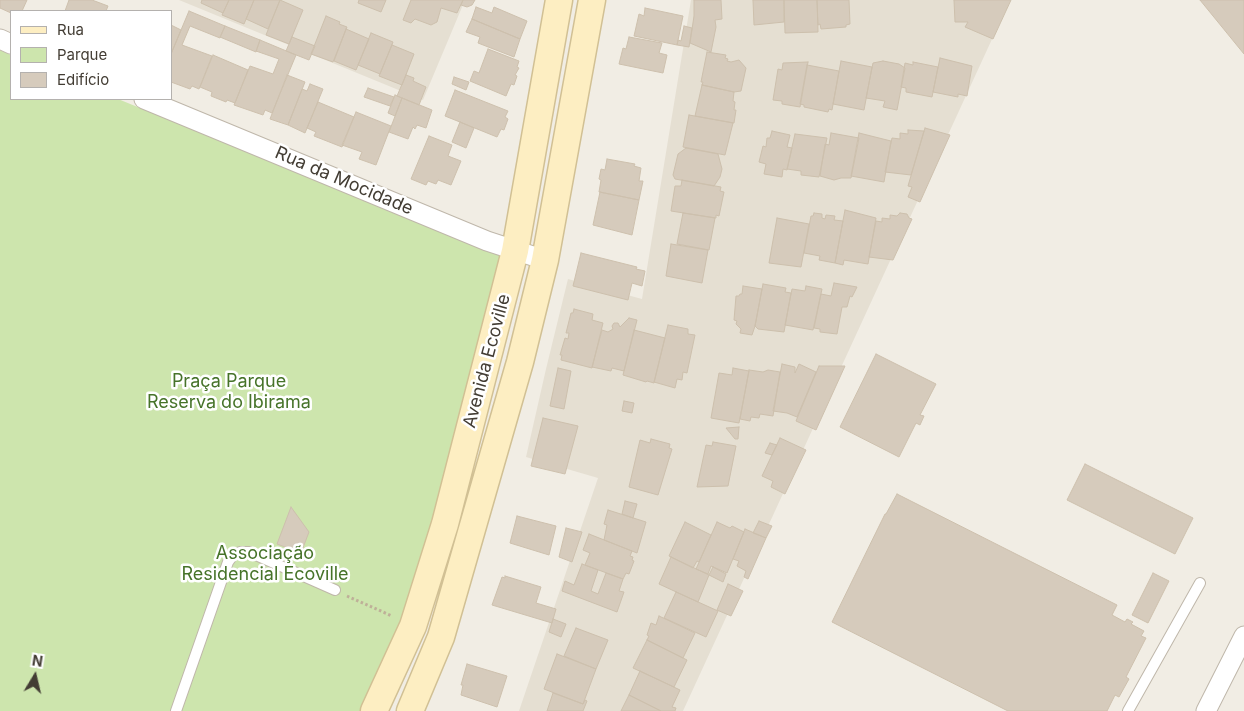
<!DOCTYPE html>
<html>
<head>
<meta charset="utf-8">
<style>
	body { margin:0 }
	#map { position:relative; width:1244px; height:711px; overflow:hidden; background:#f1ede4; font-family:Inter,sans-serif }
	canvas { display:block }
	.legend { position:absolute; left:10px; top:10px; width:162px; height:90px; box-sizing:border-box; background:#fff; border:1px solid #b4b1ae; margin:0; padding:6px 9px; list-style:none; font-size:15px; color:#433d34 }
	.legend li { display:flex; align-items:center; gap:10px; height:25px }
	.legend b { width:25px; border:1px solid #b4b1ae }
	.north { position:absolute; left:10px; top:651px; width:50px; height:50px; -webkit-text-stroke:4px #fff; paint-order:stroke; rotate:9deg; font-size:14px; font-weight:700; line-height:20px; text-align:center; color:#433d34 }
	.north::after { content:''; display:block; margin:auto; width:18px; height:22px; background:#433d34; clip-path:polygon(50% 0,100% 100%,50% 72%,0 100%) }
</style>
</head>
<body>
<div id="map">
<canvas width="1244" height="711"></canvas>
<ul class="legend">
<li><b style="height:6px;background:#fdeec2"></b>Rua</li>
<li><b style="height:14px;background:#cde5ad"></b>Parque</li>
<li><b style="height:14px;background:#d6cbbc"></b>Edifício</li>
</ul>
<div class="north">N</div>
</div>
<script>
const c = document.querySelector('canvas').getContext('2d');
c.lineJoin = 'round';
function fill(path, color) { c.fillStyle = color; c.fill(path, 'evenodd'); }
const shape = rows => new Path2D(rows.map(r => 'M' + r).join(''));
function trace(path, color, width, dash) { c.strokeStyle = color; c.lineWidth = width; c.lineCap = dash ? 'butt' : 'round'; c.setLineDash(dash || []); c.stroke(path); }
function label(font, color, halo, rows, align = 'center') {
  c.font = font + ' Inter,sans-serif'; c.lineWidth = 5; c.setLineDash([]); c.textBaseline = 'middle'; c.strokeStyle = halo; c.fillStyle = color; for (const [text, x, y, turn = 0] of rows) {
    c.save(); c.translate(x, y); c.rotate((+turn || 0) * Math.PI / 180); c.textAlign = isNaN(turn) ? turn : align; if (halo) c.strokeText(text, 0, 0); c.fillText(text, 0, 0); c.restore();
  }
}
fill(shape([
	[179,0,465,0,423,100],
	[691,0,1010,0,683,711,519,711,598,478,526,457,546,369,568,279,642,299]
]), '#e5dfd2');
fill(shape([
	[0,50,11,55,11,99,118,99,502,256,405,622,362,711,0,711]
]), '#cde5ad');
const building = shape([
	[0,0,27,0,22,11,11,11,11,13,0,8,0,0],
	[69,0,92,0,108,6,106,11,65,11,69,0],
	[202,0,229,0,223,13,201,3,202,0],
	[229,0,254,0,244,24,222,15,229,0],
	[254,0,280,0,268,29,246,19,254,0],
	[280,0,303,10,289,44,266,35,280,0],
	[359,0,386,0,381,12,358,3,359,0],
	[411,0,463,0,457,13,441,8,437,22,431,25,415,19,411,23,403,20,411,0],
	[463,0,475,0,472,5,467,7,461,5,463,0],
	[694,0,721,0,722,19,715,20,716,27,711,52,690,43,694,16,694,0],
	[753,0,784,0,784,22,754,25,753,0],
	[784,0,817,0,818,32,785,33,784,0],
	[817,0,849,0,850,24,846,25,846,27,821,29,820,24,818,25,817,0],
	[954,0,1011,0,993,39,965,27,968,22,955,22,954,0],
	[1200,0,1244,0,1244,54,1200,0],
	[476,7,492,13,494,7,527,21,520,39,472,19,476,7],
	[645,8,683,16,677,45,634,36,639,14,644,16,645,8],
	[189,11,225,26,220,38,190,26,182,45,212,56,199,89,192,86,190,89,171,82,171,54,189,11],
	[326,16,340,22,339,24,347,27,333,62,311,54,326,16],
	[472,19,520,39,514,57,478,43,480,37,466,32,472,19],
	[171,25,181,30,171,54,171,25],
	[225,26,260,40,256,52,220,37,225,26],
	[684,26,692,28,689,47,677,45,678,40,681,41,684,26],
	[346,29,369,39,356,70,334,61,346,29],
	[371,33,393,42,380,74,358,65,371,33],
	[292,37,315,46,309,60,286,51,292,37],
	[629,37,662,43,659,53,667,55,663,73,619,64,623,48,626,49,629,37],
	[260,40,296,55,272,113,265,110,263,115,234,105,250,66,273,74,279,59,256,51,260,40],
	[392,45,414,54,402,85,379,76,392,45],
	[488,49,519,61,517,67,519,68,515,75,517,76,514,85,511,84,506,96,470,81,474,71,479,73,488,49],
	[707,52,726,55,725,58,728,59,727,61,731,62,739,60,746,68,741,91,734,92,702,85,703,82,701,82,707,52],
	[213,55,248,70,235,103,227,100,226,102,211,96,212,92,200,87,213,55],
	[940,58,972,66,967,96,958,94,958,97,933,92,940,58],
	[841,61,872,67,864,110,833,104,841,61],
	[883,61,899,64,905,68,897,110,883,107,885,101,866,98,873,63,883,61],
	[808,62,800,107,782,104,782,101,773,100,778,69,782,70,783,63,808,62],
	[913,62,938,67,932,97,906,92,906,88,901,87,905,63,913,65,913,62],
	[807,65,839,71,832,110,829,109,828,112,804,107,804,105,800,104,807,65],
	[287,75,305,82,288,125,270,119,287,75],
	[406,75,414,78,413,81,426,87,419,105,397,96,406,75],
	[454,77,469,82,466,90,452,84,454,77],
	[310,84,323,89,305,133,288,125,302,89,307,91,310,84],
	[702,85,734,92,733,101,735,102,734,110,736,110,734,123,695,116,702,85],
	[368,88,394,97,390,106,364,97,368,88],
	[455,90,508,111,505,117,508,119,504,130,501,129,497,137,445,116,455,90],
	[395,95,402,98,395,116,388,113,395,95],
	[402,98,432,110,426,128,417,125,415,129,413,127,408,139,389,132,402,98],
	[318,102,354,117,342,147,314,136,316,132,307,128,318,102],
	[356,112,391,126,376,165,359,159,362,152,342,145,356,112],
	[689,115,733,123,725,155,683,147,689,115],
	[460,122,474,128,466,148,452,142,460,122],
	[925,128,950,135,920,202,908,197,912,187,908,186,925,128],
	[908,130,924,131,911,175,885,172,892,138,900,139,900,133,908,134,908,130],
	[772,131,790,135,787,147,792,148,787,170,783,169,782,177,764,174,766,164,759,162,763,146,766,147,767,138,770,138,772,131],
	[831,133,859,138,851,178,841,178,834,180,820,176,825,144,829,145,831,133],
	[859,133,891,141,884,182,851,176,859,133],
	[795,134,827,138,819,177,801,175,801,171,787,169,795,134],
	[429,136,452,145,448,156,461,161,451,185,438,180,436,184,428,181,426,185,411,179,429,136],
	[686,148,718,154,722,169,720,177,714,186,675,179,673,175,678,154,686,148],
	[607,159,635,164,634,166,641,168,639,181,643,181,639,200,599,192,601,180,599,179,601,169,605,170,607,159],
	[682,180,721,187,720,191,724,192,719,216,716,215,716,218,671,211,675,186,681,186,682,180],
	[600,192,639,200,632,235,593,225,600,192],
	[845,210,876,218,868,264,844,260,843,265,835,263,845,210],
	[683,213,715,218,709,250,677,244,683,213],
	[814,213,822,214,822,218,825,219,826,215,835,216,834,220,843,221,835,263,819,260,820,256,804,253,811,216,813,216,814,213],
	[900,213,907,214,909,218,912,219,893,260,869,257,876,221,882,222,882,218,890,219,890,215,897,216,900,213],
	[777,218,809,224,801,267,769,263,777,218],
	[671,244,708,250,702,283,666,276,671,244],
	[581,253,637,267,636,269,645,271,642,286,632,283,628,300,573,286,581,253],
	[834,283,857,287,852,297,850,296,847,307,842,307,837,334,820,332,820,329,814,328,821,294,831,296,834,283],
	[763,284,786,288,785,292,791,293,784,332,758,329,755,326,763,284],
	[743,286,762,289,755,326,752,335,740,333,741,329,736,324,737,321,734,320,736,296,739,296,740,294,742,294,743,286],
	[806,286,822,289,813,330,785,325,792,289,805,291,806,286],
	[574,309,593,314,592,320,603,323,592,368,561,360,562,355,560,355,565,338,568,339,569,333,566,333,571,313,573,313,574,309],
	[629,318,637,320,624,371,612,368,611,371,592,367,602,330,608,332,613,329,612,326,614,323,618,323,620,327,629,318],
	[668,325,688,329,688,334,695,335,687,373,683,372,682,380,677,379,675,388,654,382,668,325],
	[634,330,665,338,654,383,647,381,646,382,623,375,634,330],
	[876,354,936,384,920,415,924,416,920,425,916,423,899,457,840,427,876,354],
	[782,364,795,367,795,373,799,364,816,372,797,417,787,413,773,411,782,364],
	[819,366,845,366,816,430,796,421,819,366],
	[558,368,571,371,564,409,550,406,558,368],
	[733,368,749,371,739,423,711,418,719,373,732,375,733,368],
	[749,370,763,372,768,370,780,372,773,416,760,414,759,418,751,417,750,421,740,419,749,370],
	[624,401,634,403,632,413,622,411,624,401],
	[543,418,578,426,565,474,531,466,543,418],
	[739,427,738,439,735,439,726,428,739,427],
	[780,438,806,450,785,494,771,487,773,481,762,476,780,438],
	[651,439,670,444,669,448,672,449,658,495,629,487,640,440,650,443,651,439],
	[713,442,736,446,728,486,697,487,706,445,712,446,713,442],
	[770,443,777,445,772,455,765,453,770,443],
	[1085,464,1193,518,1175,554,1067,500,1085,464],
	[897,494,1117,605,1112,615,1125,622,1127,619,1133,622,1131,624,1144,631,1141,636,1146,638,1126,677,1129,679,1119,697,1115,695,1107,711,1008,711,832,622,885,514,886,514,897,494],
	[625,501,637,504,633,518,622,514,625,501],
	[291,507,309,532,301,553,277,544,291,507],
	[608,510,646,522,637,553,604,540,607,525,604,524,608,510],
	[517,516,556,526,549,555,510,543,517,516],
	[759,521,772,526,766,538,753,533,759,521],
	[685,522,711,535,699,562,697,561,693,568,669,556,685,522],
	[717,522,730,528,732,526,744,532,727,573,711,566,708,574,696,569,717,522],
	[566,528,582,532,572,562,559,557,566,528],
	[745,529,766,538,748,579,744,577,746,571,737,566,739,561,733,559,745,529],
	[589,534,632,551,630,556,633,557,632,560,634,561,629,574,626,573,623,579,585,565,590,553,583,550,589,534],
	[671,557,709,575,698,602,659,584,671,557],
	[582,564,598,570,591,591,598,594,606,573,623,579,619,591,624,592,617,612,562,591,565,581,574,585,582,564],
	[263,567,270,570,264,582,258,579,263,567],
	[713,567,726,574,723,582,709,575,713,567],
	[1153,573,1169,581,1148,623,1132,615,1153,573],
	[505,576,541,587,536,603,556,609,552,623,492,605,502,577,505,578,505,576],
	[728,584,743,591,731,616,717,610,728,584],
	[676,592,718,611,706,637,664,618,676,592],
	[659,616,695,633,683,658,647,640,649,636,647,635,651,623,656,625,659,616],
	[553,619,566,624,561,637,549,632,553,619],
	[576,628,608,640,596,669,564,656,576,628],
	[647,640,687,660,674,687,633,668,647,640],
	[557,654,596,669,583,704,544,689,557,654],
	[467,664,507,676,497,707,461,695,463,685,461,685,467,664],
	[640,671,680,690,672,707,676,708,675,711,661,711,629,695,640,671],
	[553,693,583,704,585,700,587,701,583,711,547,711,553,693],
	[629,695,661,711,621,711,629,695]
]);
fill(building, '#d6cbbc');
trace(building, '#cdc0ad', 1);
const lane = shape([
	[176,711,228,562,233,555,240,552,249,552,335,590],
	[1128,711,1200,583]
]);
const street = shape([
	[0,39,11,44],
	[144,99,487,241,545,260],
	[1206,711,1244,636]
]);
const secondary = shape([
	[374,711,413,626,445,524,515,251,559,0],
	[410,711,441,637,520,362,545,260,592,0]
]);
trace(lane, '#bfb7aa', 12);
trace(street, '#bfb7aa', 21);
trace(secondary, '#d1c094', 29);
trace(shape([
	[347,596,392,616]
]), '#beb098', 3, [2.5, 2.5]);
trace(lane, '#fff', 10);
trace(street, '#fff', 19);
trace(secondary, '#fdeec2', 26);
label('18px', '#433d34', '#fff', [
	["Rua da Mocidade",344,181,23],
	["Avenida Ecoville",487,361,-75]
]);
label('18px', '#467329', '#fff', [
	["Praça Parque",229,382],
	["Reserva do Ibirama",229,403],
	["Associação",265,554],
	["Residencial Ecoville",265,575]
]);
</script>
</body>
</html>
